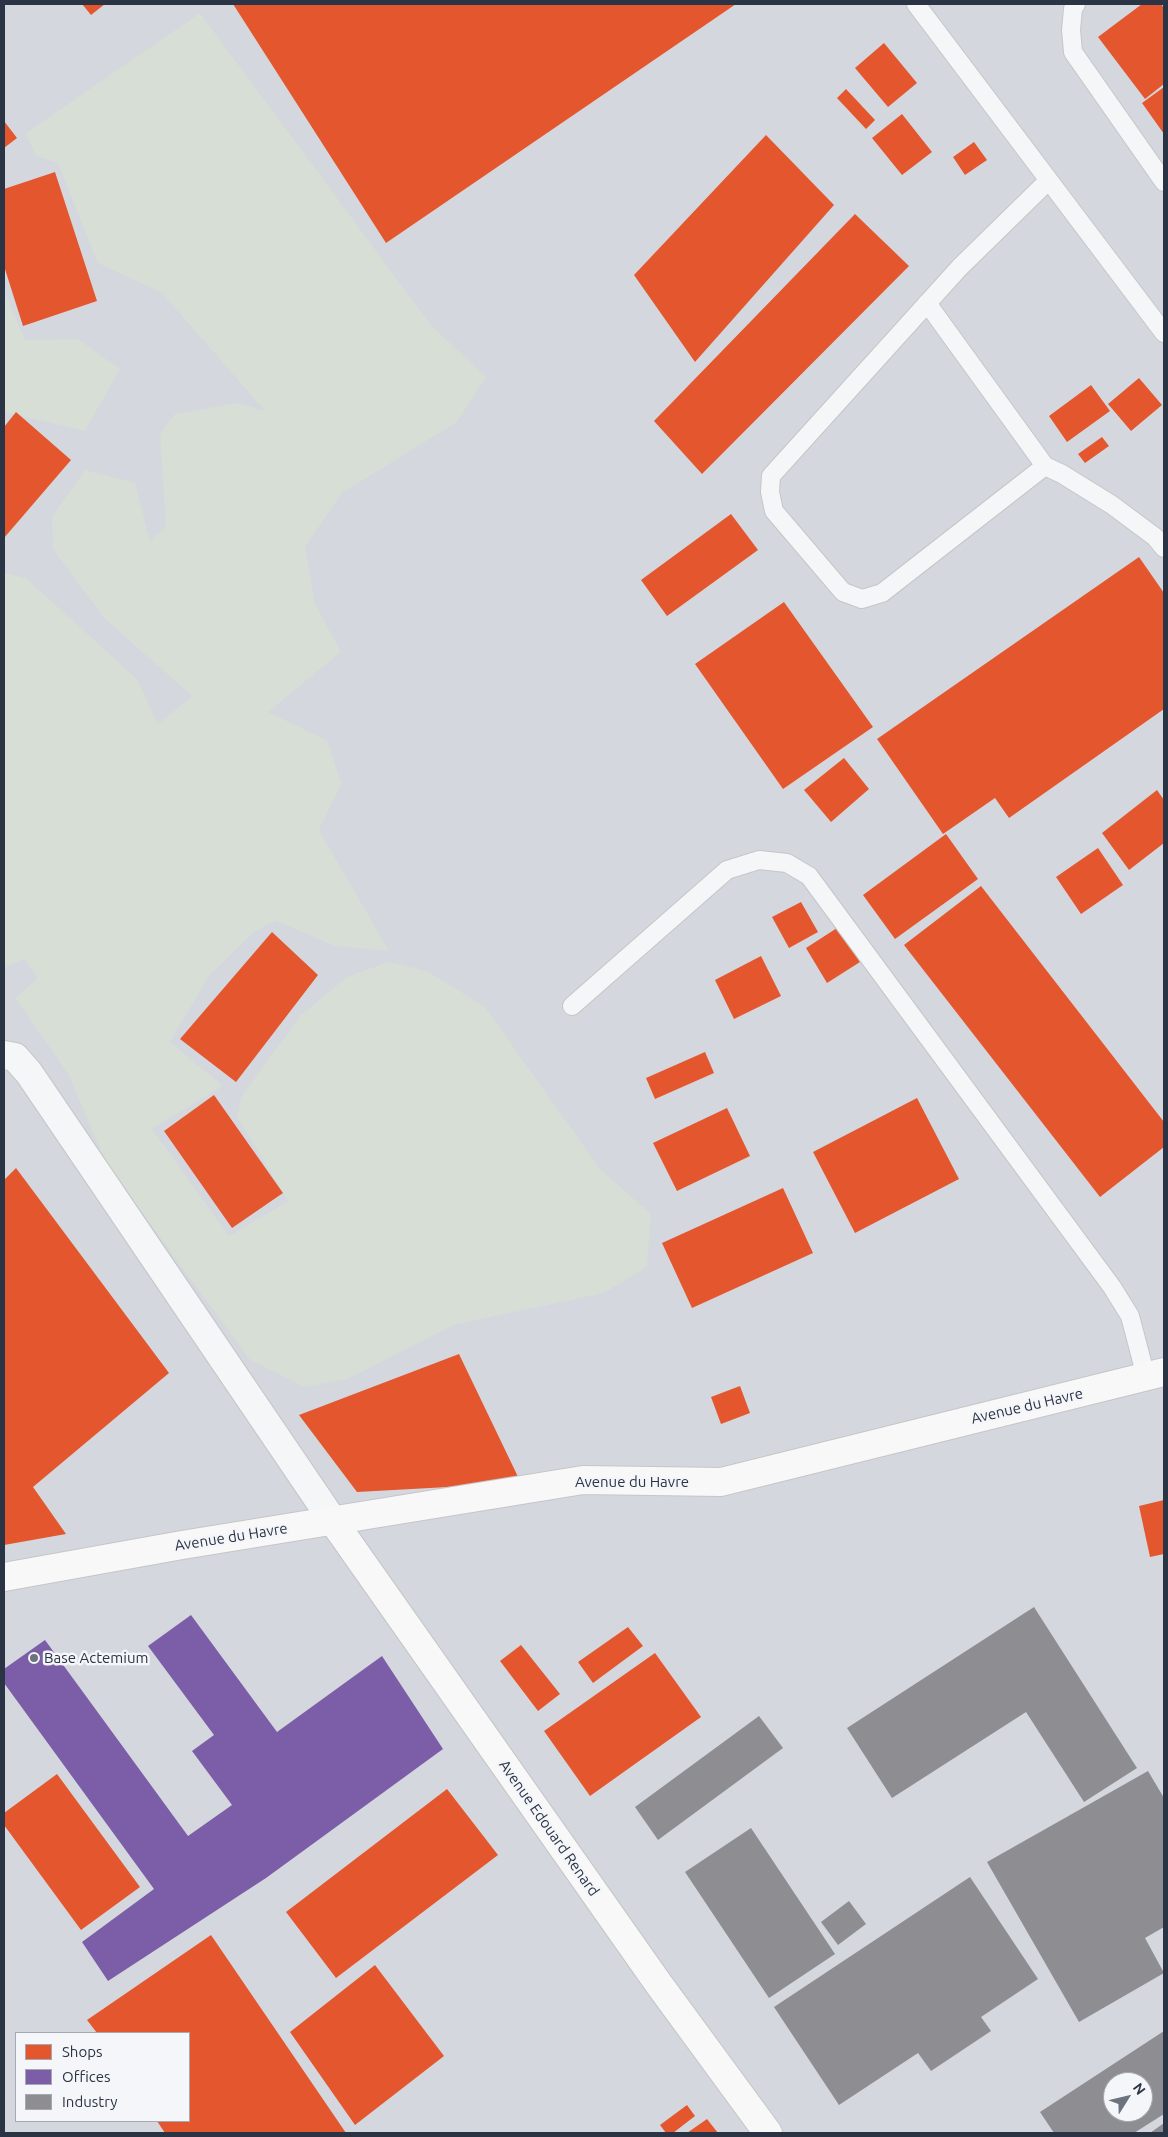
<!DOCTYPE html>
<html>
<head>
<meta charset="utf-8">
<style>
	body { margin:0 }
	#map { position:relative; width:1168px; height:2137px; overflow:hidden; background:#e6e8ea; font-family:Ubuntu,sans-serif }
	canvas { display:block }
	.frame { position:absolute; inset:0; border:5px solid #2b3445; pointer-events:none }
	.legend { position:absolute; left:15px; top:2032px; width:175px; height:90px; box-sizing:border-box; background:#f4f6f9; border:1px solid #a4a8b1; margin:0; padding:6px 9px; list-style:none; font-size:15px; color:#2b3445 }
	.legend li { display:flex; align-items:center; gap:10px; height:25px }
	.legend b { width:25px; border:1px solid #a4a8b1 }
	.north { position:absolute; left:1103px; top:2072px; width:50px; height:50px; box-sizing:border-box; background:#f4f6f9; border:1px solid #a4a8b1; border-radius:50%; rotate:54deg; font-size:14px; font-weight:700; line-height:20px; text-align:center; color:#2b3445 }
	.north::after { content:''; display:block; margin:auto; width:18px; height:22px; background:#6c737f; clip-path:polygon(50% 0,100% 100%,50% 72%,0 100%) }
</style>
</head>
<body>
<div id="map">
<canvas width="1168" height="2137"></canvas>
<div class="frame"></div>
<ul class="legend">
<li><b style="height:14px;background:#e4572e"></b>Shops</li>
<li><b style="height:14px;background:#7b5ea7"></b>Offices</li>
<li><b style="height:14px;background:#8d8d92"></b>Industry</li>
</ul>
<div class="north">N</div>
</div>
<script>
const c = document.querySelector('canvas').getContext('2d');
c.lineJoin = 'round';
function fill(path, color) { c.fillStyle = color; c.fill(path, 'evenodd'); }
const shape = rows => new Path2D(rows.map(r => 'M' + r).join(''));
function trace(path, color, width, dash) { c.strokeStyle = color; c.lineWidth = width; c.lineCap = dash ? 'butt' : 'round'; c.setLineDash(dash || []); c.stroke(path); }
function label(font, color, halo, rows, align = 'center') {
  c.font = font + ' Ubuntu,sans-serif'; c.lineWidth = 5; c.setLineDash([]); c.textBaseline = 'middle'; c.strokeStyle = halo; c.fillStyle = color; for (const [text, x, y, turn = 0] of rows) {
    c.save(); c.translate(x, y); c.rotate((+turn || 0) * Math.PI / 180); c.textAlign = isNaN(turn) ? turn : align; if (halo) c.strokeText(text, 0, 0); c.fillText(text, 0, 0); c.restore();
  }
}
fill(shape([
	[4,4,1164,4,1164,2133,4,2133],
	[16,2033,189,2033,189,2121,16,2121],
	[1113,2082,1143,2082,1143,2112,1113,2112]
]), '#d4d7dd');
fill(shape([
	[200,13,431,325,486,377,457,422,342,493,305,547,315,604,341,652,268,712,328,741,341,784,319,830,389,951,335,946,276,921,255,931,209,976,170,1042,223,1086,152,1129,229,1236,288,1201,237,1117,241,1097,301,1015,347,977,388,962,427,971,485,1007,600,1169,651,1214,647,1267,604,1293,453,1325,348,1379,304,1387,249,1359,105,1162,69,1075,15,998,38,978,24,959,4,968,4,573,26,578,137,679,158,724,192,696,105,619,53,549,52,517,85,470,135,483,150,541,166,527,160,434,175,414,237,403,265,411,162,293,98,263,58,163,36,156,26,133],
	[4,290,25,340,78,339,120,369,85,431,4,412]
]), '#d6ded6');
fill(shape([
	[82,4,105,4,91,15],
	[233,4,736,4,386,243],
	[1142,4,1161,4,1164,8,1164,84,1145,99,1098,37],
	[884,43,917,83,888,107,855,68],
	[1164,87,1164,134,1142,103],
	[846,89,875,120,866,129,837,98],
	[902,114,932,152,902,175,872,138],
	[4,121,17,138,4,148],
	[766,135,834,205,695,362,634,275],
	[974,142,987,160,965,175,953,157],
	[55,172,97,301,23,326,4,266,4,189],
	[855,214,909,266,702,474,654,421],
	[1139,378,1162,405,1131,431,1108,404],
	[1091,385,1110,411,1067,442,1049,416],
	[16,412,71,460,4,538,4,427],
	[1102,437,1109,446,1085,463,1078,454],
	[731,514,758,550,667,616,641,580],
	[1139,557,1164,593,1164,709,1009,818,995,798,943,834,877,739],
	[784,602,873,727,783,789,695,664],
	[844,758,869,789,831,822,804,790],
	[1157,790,1164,800,1164,843,1129,870,1102,833],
	[946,834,978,879,895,939,863,895],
	[1098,848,1123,885,1081,914,1056,877],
	[981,886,1164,1122,1164,1147,1100,1197,904,945],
	[801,902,818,932,789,948,772,917],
	[837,928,860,962,827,983,806,948],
	[272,932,318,975,236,1082,180,1039],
	[761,956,781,996,734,1019,715,980],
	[705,1052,714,1073,655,1099,646,1078],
	[214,1095,283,1193,232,1228,164,1131],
	[917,1098,959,1179,855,1233,813,1152],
	[727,1108,750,1156,677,1191,653,1143],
	[16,1168,169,1373,33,1487,66,1534,4,1545,4,1180],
	[783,1188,813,1253,692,1308,662,1243],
	[459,1354,521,1483,357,1492,299,1415],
	[740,1386,750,1413,721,1424,711,1397],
	[1164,1500,1164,1554,1150,1557,1139,1506],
	[628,1627,643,1646,593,1683,578,1662],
	[521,1645,560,1694,538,1711,500,1661],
	[655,1653,701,1717,590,1796,544,1731],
	[57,1774,140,1887,81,1930,4,1825,4,1813],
	[447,1789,498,1855,336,1978,286,1912],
	[211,1935,346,2133,165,2133,157,2121,189,2121,189,2033,97,2033,87,2020],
	[375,1965,444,2056,355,2125,290,2032],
	[687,2105,695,2116,673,2133,666,2133,660,2125],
	[707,2119,718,2133,687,2133]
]), '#e4572e');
fill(shape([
	[191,1615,277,1732,382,1656,443,1749,266,1878,108,1981,82,1942,154,1889,4,1683,4,1669,45,1640,188,1836,232,1805,192,1751,214,1735,148,1646]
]), '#7b5ea7');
fill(shape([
	[1034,1607,1137,1768,1084,1802,1026,1712,892,1798,847,1728],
	[759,1716,783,1748,658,1840,635,1807],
	[1148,1771,1164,1798,1164,1927,1145,1938,1164,1973,1079,2022,987,1862],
	[751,1828,835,1954,769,1998,685,1872],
	[970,1877,1038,1979,981,2017,991,2031,931,2071,918,2053,839,2105,774,2007],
	[849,1901,866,1924,838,1945,821,1922],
	[1164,2031,1164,2114,1134,2133,1054,2133,1040,2112],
	[1113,2082,1143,2082,1143,2112,1113,2112],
	[1164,2123,1164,2133,1150,2133]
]), '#8d8d92');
const lane = shape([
	[916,4,1164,333],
	[1076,4,1073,9,1071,30,1073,52,1164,182],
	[927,303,1045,466,1062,474,1112,505,1155,537,1164,548],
	[1045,466,882,593,862,599,843,592,774,511,770,492,771,476,960,267,1048,181],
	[572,1006,727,870,759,860,787,863,809,876,1112,1287,1130,1316,1146,1377]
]);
const street = shape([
	[4,1055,15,1057,29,1073,333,1521]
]);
const secondary = shape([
	[333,1521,658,1983,768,2133],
	[4,1577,182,1545,583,1480,721,1482,1164,1372]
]);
trace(lane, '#c4c6c8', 20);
trace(street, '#c4c6c8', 30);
trace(secondary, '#c4c6c8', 30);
trace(lane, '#f5f6f7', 18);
trace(street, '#f5f6f7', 28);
trace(secondary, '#f8f8f8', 28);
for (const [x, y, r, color] of [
	[34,1658,5,"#6c737f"]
]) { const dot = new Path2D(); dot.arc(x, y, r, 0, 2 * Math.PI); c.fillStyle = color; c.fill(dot); trace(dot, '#f4f6f9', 2); }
label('15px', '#2b3445', '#f4f6f9', [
	["Avenue du Havre",1027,1406,-13],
	["Avenue du Havre",632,1482],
	["Avenue du Havre",231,1537,-9],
	["Avenue Edouard Renard",549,1828,55]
]);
label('15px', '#2b3445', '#f4f6f9', [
	["Base Actemium",44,1658]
], 'left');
</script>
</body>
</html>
